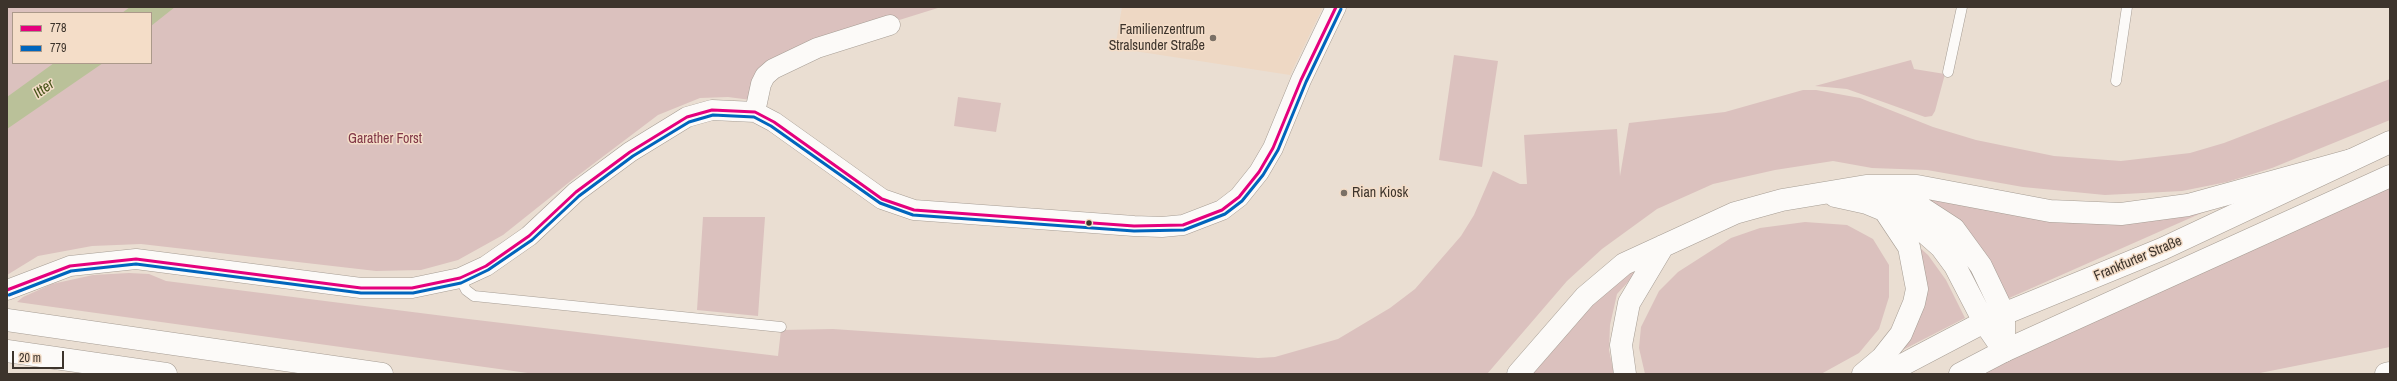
<!DOCTYPE html>
<html>
<head>
<meta charset="utf-8">
<style>
	body { margin:0 }
	#map { position:relative; width:2397px; height:381px; overflow:hidden; background:#eaded2; font-family:"Archivo Narrow",sans-serif }
	canvas { display:block }
	.frame { position:absolute; inset:0; border:8px solid #3d342c; pointer-events:none }
	.legend { position:absolute; left:12px; top:12px; width:140px; height:52px; box-sizing:border-box; background:#f4ddc8; border:1px solid #ab998a; margin:0; padding:5px 7px; list-style:none; font-size:12px; color:#3d342c }
	.legend li { display:flex; align-items:center; gap:8px; height:20px }
	.legend b { width:20px; border:1px solid #ab998a }
	.scale { position:absolute; left:12px; top:351px; width:52px; height:18px; box-sizing:border-box; border:2px solid #3d342c; border-top:0; padding-left:5px; font-size:12px; line-height:14px; white-space:nowrap; color:#3d342c; -webkit-text-stroke:3px #f4ddc8; paint-order:stroke }
</style>
</head>
<body>
<div id="map">
<canvas width="2397" height="381"></canvas>
<div class="frame"></div>
<ul class="legend">
<li><b style="height:5px;background:#e5007d"></b>778</li>
<li><b style="height:5px;background:#0065bd"></b>779</li>
</ul>
<div class="scale">20 m</div>
</div>
<script>
const c = document.querySelector('canvas').getContext('2d');
c.lineJoin = 'round';
function fill(path, color) { c.fillStyle = color; c.fill(path, 'evenodd'); }
const shape = rows => new Path2D(rows.map(r => 'M' + r).join(''));
function trace(path, color, width, dash) { c.strokeStyle = color; c.lineWidth = width; c.lineCap = dash ? 'butt' : 'round'; c.setLineDash(dash || []); c.stroke(path); }
function label(font, color, halo, rows, align = 'center') {
  c.font = font + ' "Archivo Narrow",sans-serif'; c.lineWidth = 3; c.setLineDash([]); c.textBaseline = 'middle'; c.strokeStyle = halo; c.fillStyle = color; for (const [text, x, y, turn = 0] of rows) {
    c.save(); c.translate(x, y); c.rotate((+turn || 0) * Math.PI / 180); c.textAlign = isNaN(turn) ? turn : align; if (halo) c.strokeText(text, 0, 0); c.fillText(text, 0, 0); c.restore();
  }
}
fill(shape([
	[1122,7,1323,7,1290,75,1115,48]
]), '#eed8c4');
fill(shape([
	[7,7,941,7,819,45,772,64,751,100,728,97,700,98,658,115,572,180,503,235,458,260,421,270,376,271,141,244,92,246,38,256,7,275],
	[13,13,151,13,151,63,13,63],
	[1454,55,1498,61,1482,167,1439,160],
	[1911,60,1914,69,1945,74,1935,111,1932,116,1925,117,1847,89,1815,86],
	[2390,79,2390,120,2272,168,2227,182,2182,191,2105,195,2023,187,1927,170,1872,168,1833,161,1775,170,1713,184,1657,209,1602,249,1567,281,1487,374,535,374,17,302,23,297,52,284,93,275,129,273,149,274,166,281,460,318,778,356,781,330,833,329,1258,358,1275,357,1338,339,1390,308,1415,289,1461,236,1474,215,1493,171,1520,184,1527,184,1524,135,1617,129,1620,176,1629,123,1725,112,1803,90,1816,90,1860,98,1933,127,1976,140,2054,156,2121,161,2190,153,2224,143],
	[958,97,1001,103,996,132,954,126],
	[2390,187,2390,347,2255,374,1974,374],
	[1921,196,2049,219,2231,200,2007,299],
	[703,217,765,217,758,316,697,310],
	[1805,222,1847,225,1873,239,1889,265,1889,297,1879,329,1859,353,1821,374,1645,374,1639,348,1641,327,1659,291,1678,272,1731,238,1760,228],
	[1908,237,1928,255,1946,280,1965,318,1887,358,1911,329],
	[1652,256,1617,294,1610,325,1609,350,1614,374,1532,374,1592,304]
]), '#dbc1be');
fill(shape([
	[130,7,175,7,151,26,151,13,122,13],
	[54,63,103,63,7,129,7,97]
]), '#bac199');
const lane = shape([
	[1948,72,1962,7],
	[2116,81,2127,7],
	[460,278,466,290,474,296,781,327]
]);
const street = shape([
	[755,112,761,84,765,76,773,69,817,48,890,25],
	[7,290,70,266,136,259,361,288,412,288,460,278,486,266,529,236,576,192,630,152,687,117,712,110,755,112,774,122,882,199,914,210,1134,226,1162,227,1183,225,1222,210,1239,197,1259,172,1273,148,1301,80,1336,7]
]);
const primary = shape([
	[1885,374,1984,322,2162,249,2390,142],
	[1960,374,2004,351,2390,176]
]);
const highway = shape([
	[1881,191,1914,203,1954,229,1981,266,2004,314,2004,351],
	[1835,196,1867,203,1884,210,1924,232,1941,247,1955,266,1984,322,2004,351],
	[7,320,382,374],
	[7,351,166,374],
	[1518,374,1585,297,1624,264,1735,213,1782,200,1866,186,1917,186,2050,211,2121,214,2188,205,2351,160],
	[1625,374,1621,345,1629,303,1663,246],
	[1863,374,1882,358,1901,334,1914,303,1917,289,1909,247,1885,211],
	[2386,374,2390,373]
]);
trace(lane, '#a69d94', 11);
trace(street, '#a69d94', 21);
trace(primary, '#a69d94', 23);
trace(highway, '#a69d94', 23);
trace(lane, '#fcfaf8', 10);
trace(street, '#fcfaf8', 20);
trace(primary, '#fcfaf8', 22);
trace(highway, '#fcfaf8', 22);
trace(shape([
	[7,290,70,266,136,259,361,288,412,288,460,278,486,266,529,236,576,192,630,152,687,117,712,110,755,112,774,122,882,199,914,210,1134,226,1183,225,1222,210,1239,197,1259,172,1273,148,1301,80,1336,7]
]), '#e5007d', 3);
trace(shape([
	[9,295,71,271,136,264,361,293,413,293,461,283,488,270,532,240,579,196,633,156,689,122,713,115,754,117,771,126,880,203,913,215,1134,231,1184,230,1225,214,1242,201,1263,175,1278,150,1306,82,1341,9]
]), '#0065bd', 3);
for (const [x, y, r, color] of [
	[1213,38,4,"#7a7066"],
	[1344,193,4,"#7a7066"],
	[1089,223,3.5,"#3d342c"]
]) { const dot = new Path2D(); dot.arc(x, y, r, 0, 2 * Math.PI); c.fillStyle = color; c.fill(dot); trace(dot, '#f4ddc8', 1.5); }
label('14px', '#3d342c', '#f4ddc8', [
	["Familienzentrum",1205,30],
	["Stralsunder Straße",1205,46],
	["Rian Kiosk",1352,193,"left"]
], 'right');
label('14px', '#813747', '#f4ddc8', [
	["Garather Forst",385,139]
]);
label('14px', '#3d342c', '#f4ddc8', [
	["Frankfurter Straße",2138,259,-23]
]);
label('italic 15px', '#455217', '#f4ddc8', [
	["Itter",44,89,-35]
]);
</script>
</body>
</html>
